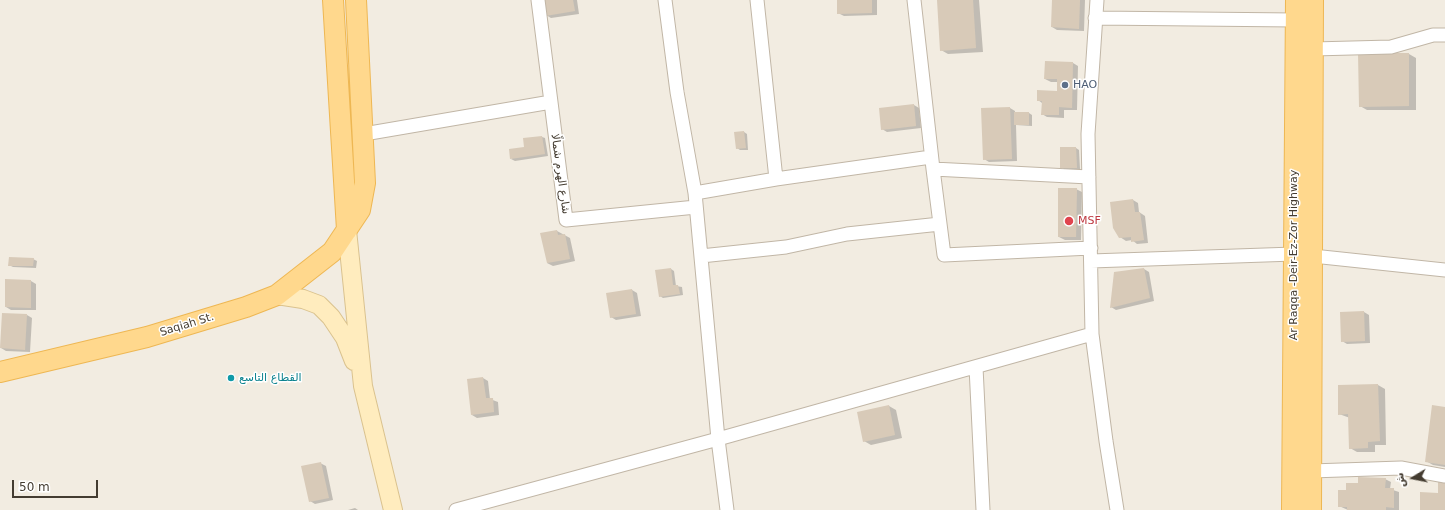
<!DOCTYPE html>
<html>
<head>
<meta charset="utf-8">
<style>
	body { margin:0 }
	#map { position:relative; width:1445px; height:510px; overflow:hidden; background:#f2ece1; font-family:"DejaVu Sans","Noto Naskh Arabic",sans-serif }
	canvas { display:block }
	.north { position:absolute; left:1393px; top:458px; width:40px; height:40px; -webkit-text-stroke:3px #fff; paint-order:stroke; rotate:260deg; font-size:11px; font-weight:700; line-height:16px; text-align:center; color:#443c31 }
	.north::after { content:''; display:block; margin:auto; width:14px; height:18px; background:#443c31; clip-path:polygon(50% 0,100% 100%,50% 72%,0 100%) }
	.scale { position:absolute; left:12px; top:480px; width:86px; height:18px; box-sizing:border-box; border:2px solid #443c31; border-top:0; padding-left:5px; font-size:12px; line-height:14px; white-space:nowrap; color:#443c31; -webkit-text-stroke:3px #fff; paint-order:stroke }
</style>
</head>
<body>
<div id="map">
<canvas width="1445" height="510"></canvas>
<div class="north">ش</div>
<div class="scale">50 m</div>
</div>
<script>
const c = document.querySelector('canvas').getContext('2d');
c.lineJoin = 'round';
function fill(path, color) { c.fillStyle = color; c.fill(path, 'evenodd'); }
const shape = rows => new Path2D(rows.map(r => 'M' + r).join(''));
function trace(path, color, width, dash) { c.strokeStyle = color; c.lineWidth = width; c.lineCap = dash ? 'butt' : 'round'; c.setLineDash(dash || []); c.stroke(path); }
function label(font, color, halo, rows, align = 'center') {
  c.font = font + ' "DejaVu Sans","Noto Naskh Arabic",sans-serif'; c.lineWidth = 3; c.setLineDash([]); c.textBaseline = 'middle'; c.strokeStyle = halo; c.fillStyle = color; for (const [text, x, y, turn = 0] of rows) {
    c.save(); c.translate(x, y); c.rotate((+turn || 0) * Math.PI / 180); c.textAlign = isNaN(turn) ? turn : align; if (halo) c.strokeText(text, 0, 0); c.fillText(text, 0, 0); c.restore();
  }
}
fill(shape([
	[544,0,577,0,579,14,551,18,546,15],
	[838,0,877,0,877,15,844,16,838,13],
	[938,0,979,0,983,52,948,54,941,50],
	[1053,0,1085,0,1084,31,1057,30,1052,27],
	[1409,54,1416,58,1416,110,1367,110,1360,106],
	[1046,62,1073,63,1078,66,1077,110,1064,110,1064,118,1047,117,1042,114,1042,103,1038,100,1058,92,1058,82,1051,82,1045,79],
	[914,105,919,108,921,128,887,132,882,129],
	[1010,108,1015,111,1015,113,1029,113,1032,115,1032,126,1016,125,1017,161,989,162,984,159,982,109],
	[744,132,747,134,748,150,740,150,737,148],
	[542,137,545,138,548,156,515,161,511,159,525,147,524,139],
	[1076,148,1079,150,1080,169,1064,169,1061,167],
	[1076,189,1082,192,1081,240,1065,240,1059,237],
	[1133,200,1138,203,1139,212,1145,216,1148,243,1137,244,1132,240,1126,241,1120,237],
	[557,231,570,238,575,261,553,266,547,263],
	[33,259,37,261,36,268,13,267,9,265],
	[671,269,674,271,676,286,682,287,683,295,663,298,660,296],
	[1144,269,1149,272,1154,301,1116,310,1111,307],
	[6,280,31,281,36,284,36,310,11,310,6,307],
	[632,290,637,293,641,316,616,320,611,317],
	[1364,312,1369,315,1370,343,1347,344,1342,341],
	[27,315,32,318,30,352,6,351,1,348],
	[483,378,488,381,490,399,498,402,499,415,477,418,472,415],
	[1378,385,1385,389,1386,445,1375,445,1375,452,1357,452,1350,448,1350,418,1339,414],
	[889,406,896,410,902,438,871,445,864,441],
	[1445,408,1445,467,1433,465,1426,461],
	[320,463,326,466,333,500,315,504,310,501],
	[1385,479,1391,482,1390,489,1399,492,1399,510,1348,510,1339,506,1347,491,1359,484],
	[355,508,358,510,348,510]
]), '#0003');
fill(shape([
	[543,0,573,0,575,11,545,16],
	[837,0,872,0,872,13,837,14],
	[937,0,973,0,976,48,940,51],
	[1052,0,1080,0,1079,29,1051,27],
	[1358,53,1409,53,1409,106,1359,107],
	[1045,61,1073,62,1072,108,1059,107,1059,115,1041,115,1042,101,1037,101,1037,90,1057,91,1057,79,1044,79],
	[914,104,916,126,881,130,879,108],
	[1010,107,1012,159,983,160,981,108],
	[1014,112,1029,112,1029,125,1014,125],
	[744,131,746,148,736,149,734,132],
	[542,136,545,154,510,159,509,149,524,147,523,138],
	[1060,147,1076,147,1077,168,1060,168],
	[1058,188,1077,188,1076,237,1058,237],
	[1133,199,1135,212,1140,212,1144,240,1131,242,1131,237,1119,238,1113,228,1110,202],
	[557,230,558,235,565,234,570,259,547,263,540,233],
	[9,257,34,258,33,266,8,266],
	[671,268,673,285,678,285,680,294,659,297,655,270],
	[1144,268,1150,298,1110,308,1114,272],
	[5,279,31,280,31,308,5,307],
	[632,289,636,314,610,318,606,293],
	[1364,311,1365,341,1341,342,1340,312],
	[2,313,27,314,25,350,0,348],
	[483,377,486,398,493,398,494,412,471,415,467,379],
	[1378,384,1380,441,1368,442,1368,448,1349,449,1348,414,1338,415,1338,385],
	[889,405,895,435,863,442,857,412],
	[1432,405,1445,407,1445,465,1425,462],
	[321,462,329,498,309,502,301,466],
	[1358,477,1386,478,1385,488,1394,488,1394,508,1386,507,1386,510,1347,510,1347,507,1338,507,1338,490,1346,490,1346,483,1358,483],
	[1438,481,1445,482,1445,510,1420,510,1420,492,1438,493]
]), '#d8cab8');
const minor = shape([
	[538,0,566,220,696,207],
	[665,0,677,92,695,193,718,439,727,510],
	[757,0,776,179],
	[914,0,933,169,944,255,1091,248],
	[1097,0,1088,134,1092,334,1106,441,1117,510],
	[1095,18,1295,20],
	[1313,49,1391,47,1433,35,1445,35],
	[364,134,551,102],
	[933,169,1089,177],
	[695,193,776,179,931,157],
	[701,256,786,247,847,234,940,224],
	[1091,261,1294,254,1445,270],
	[976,367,983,510],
	[1311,471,1401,468,1445,476],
	[456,510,718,439,1092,334]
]);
const secondary = shape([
	[347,230,363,386,393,510],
	[277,295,303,299,319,305,331,317,345,338,354,361]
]);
const primary = shape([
	[333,0,347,230],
	[0,372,147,337,246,307,277,295,332,252,360,210,365,183,356,0],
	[1292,510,1296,0],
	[1311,510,1313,0]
]);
trace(minor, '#c1b6a6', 15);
trace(secondary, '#dac28e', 20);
trace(primary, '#eeb753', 22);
trace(minor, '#fff', 13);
trace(secondary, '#ffecbe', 18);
trace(primary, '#ffd88d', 20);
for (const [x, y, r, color] of [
	[1065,85,4,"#5c6f8a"],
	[1069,221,5,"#e0444e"],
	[231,378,4,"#0f9aa8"]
]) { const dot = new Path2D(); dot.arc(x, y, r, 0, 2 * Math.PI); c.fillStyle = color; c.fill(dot); trace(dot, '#fff', 1.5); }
label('11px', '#4e5e75', '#fff', [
	["HAO",1073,85]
], 'left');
label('11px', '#443c31', '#fff', [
	["شارع الهرم شمالًا",560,174,82],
	["Ar Raqqa -Deir-Ez-Zor Highway",1294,255,-90],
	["Saqiah St.",187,325,-17]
]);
label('11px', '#be3a42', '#fff', [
	["MSF",1078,221]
], 'left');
label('11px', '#0d838f', '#fff', [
	["القطاع التاسع",239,378]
], 'left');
</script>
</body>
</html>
